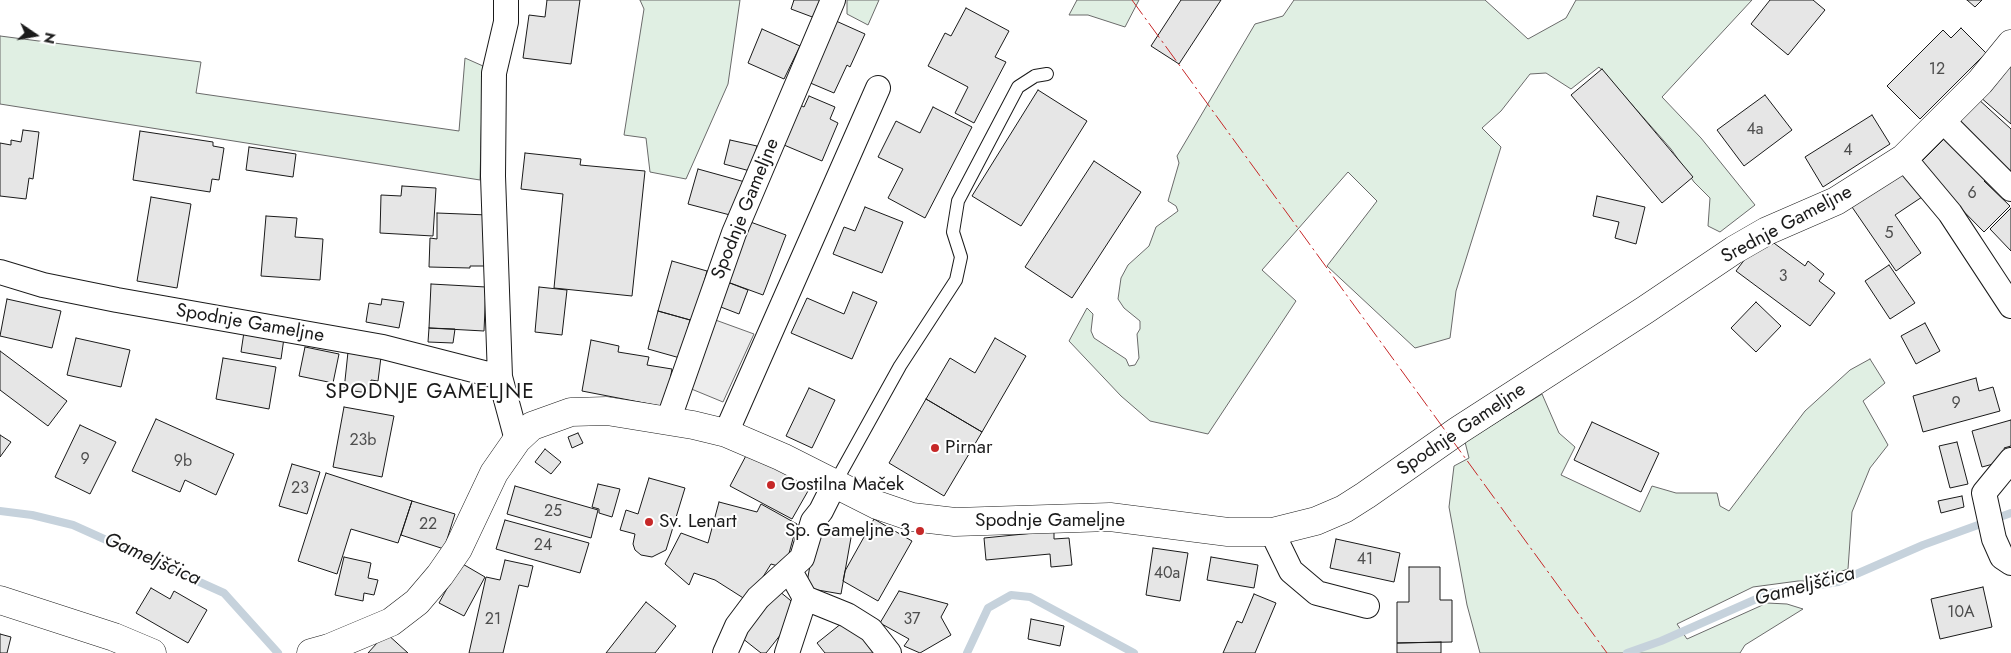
<!DOCTYPE html>
<html>
<head>
<meta charset="utf-8">
<style>
	body { margin:0 }
	#map { position:relative; width:2011px; height:653px; overflow:hidden; background:#fff; font-family:Jost,sans-serif }
	canvas { display:block }
	.north { position:absolute; left:10px; top:10px; width:50px; height:50px; -webkit-text-stroke:4px #fff; paint-order:stroke; rotate:102deg; font-size:14px; font-weight:700; line-height:20px; text-align:center; color:#1a1a1a }
	.north::after { content:''; display:block; margin:auto; width:18px; height:22px; background:#1a1a1a; clip-path:polygon(50% 0,100% 100%,50% 72%,0 100%) }
</style>
</head>
<body>
<div id="map">
<canvas width="2011" height="653"></canvas>
<div class="north">N</div>
</div>
<script>
const c = document.querySelector('canvas').getContext('2d');
c.lineJoin = 'round';
function fill(path, color) { c.fillStyle = color; c.fill(path, 'evenodd'); }
const shape = rows => new Path2D(rows.map(r => 'M' + r).join(''));
function trace(path, color, width, dash) { c.strokeStyle = color; c.lineWidth = width; c.lineCap = dash ? 'butt' : 'round'; c.setLineDash(dash || []); c.stroke(path); }
function label(font, color, halo, rows, align = 'center') {
  c.font = font + ' Jost,sans-serif'; c.lineWidth = 4; c.setLineDash([]); c.textBaseline = 'middle'; c.strokeStyle = halo; c.fillStyle = color; for (const [text, x, y, turn = 0] of rows) {
    c.save(); c.translate(x, y); c.rotate((+turn || 0) * Math.PI / 180); c.textAlign = isNaN(turn) ? turn : align; if (halo) c.strokeText(text, 0, 0); c.fillText(text, 0, 0); c.restore();
  }
}
const green = shape([
	[640,0,740,0,728,84,686,179,650,172,646,138,624,135,644,9,640,0],
	[847,0,879,0,868,25,847,14,847,0],
	[1077,0,1139,0,1125,27,1088,15,1069,15,1077,0],
	[1294,0,1485,0,1528,39,1566,18,1576,0,1752,0,1662,97,1701,138,1755,205,1720,232,1708,226,1710,198,1694,182,1671,149,1599,67,1571,89,1546,73,1530,74,1501,111,1482,128,1501,147,1456,291,1450,338,1415,348,1327,266,1377,201,1348,172,1262,270,1296,301,1208,434,1150,421,1121,396,1069,341,1087,308,1093,314,1091,331,1094,338,1126,359,1129,366,1135,365,1139,358,1137,334,1140,329,1140,321,1124,308,1118,299,1121,278,1128,265,1149,246,1156,227,1178,211,1176,206,1168,201,1179,163,1177,156,1255,24,1283,16,1294,0],
	[0,36,201,62,196,93,459,131,465,58,483,66,480,180,0,104,0,36],
	[1870,359,1885,383,1863,401,1888,445,1870,468,1852,512,1848,569,1813,581,1798,581,1753,587,1677,624,1687,639,1767,603,1787,604,1803,609,1745,645,1740,653,1480,653,1467,605,1449,507,1454,466,1469,458,1465,442,1542,394,1559,433,1575,447,1561,475,1640,512,1652,486,1676,493,1717,493,1720,506,1729,511,1805,411,1850,370,1870,359]
]);
fill(green, '#e0efe3');
trace(green, '#6a6a6a', 1);
const parking = shape([
	[710,318,754,334,723,402,689,388,710,318]
]);
fill(parking, '#ededed');
trace(parking, '#6a6a6a', 1);
trace(shape([
	[0,511,32,515,73,525,224,593,278,653],
	[967,653,988,608,1011,595,1030,597,1134,653],
	[1627,653,1661,641,1770,593,1838,582,1923,545,2011,513]
]), '#c6d2dc', 8);
const building = shape([
	[547,0,580,0,571,64,523,58,529,15,545,17,547,0],
	[794,0,821,0,815,18,791,9,794,0],
	[1181,0,1221,0,1179,64,1151,46,1181,0],
	[1770,0,1813,0,1825,10,1788,55,1751,24,1770,0],
	[1967,0,1982,0,1975,7,1967,0],
	[966,8,1009,31,995,57,1006,62,974,123,955,113,968,87,928,66,945,33,951,36,966,8],
	[836,21,865,34,850,67,847,65,834,93,808,82,836,21],
	[1961,28,1986,53,1920,119,1887,86,1943,30,1951,38,1961,28],
	[762,29,800,46,784,79,748,63,762,29],
	[2011,59,2011,124,1979,96,2011,59],
	[1602,69,1693,177,1662,203,1571,95,1602,69],
	[1038,90,1087,121,1021,226,972,196,1038,90],
	[1765,95,1792,130,1744,166,1717,130,1765,95],
	[809,96,835,107,830,119,838,123,822,161,784,145,800,105,804,107,809,96],
	[1977,98,2011,129,2011,172,1954,124,1977,98],
	[933,107,972,127,925,218,888,198,903,169,878,157,896,121,920,133,933,107],
	[1872,115,1890,144,1823,187,1805,157,1872,115],
	[23,130,39,132,33,179,29,178,26,199,0,196,0,143,11,145,11,140,21,142,23,130],
	[140,131,213,142,213,146,224,148,219,180,212,179,210,192,133,180,140,131],
	[1947,136,1988,177,1984,181,2010,206,1984,232,1918,165,1947,136],
	[730,140,757,146,750,171,724,164,730,140],
	[249,147,296,154,293,177,246,170,249,147],
	[525,153,581,159,580,165,645,171,632,296,554,288,563,194,521,189,525,153],
	[1094,161,1141,192,1072,298,1025,267,1094,161],
	[698,169,745,182,739,205,734,203,730,215,688,204,698,169],
	[1904,171,1922,197,1895,215,1921,253,1896,271,1852,207,1904,171],
	[402,186,436,188,433,236,380,233,381,195,401,196,402,186],
	[1597,196,1645,207,1636,244,1615,238,1619,222,1593,216,1597,196],
	[151,197,191,204,177,288,137,281,151,197],
	[865,207,903,222,882,273,833,254,844,227,855,231,865,207],
	[2011,208,2011,251,1990,229,2011,208],
	[437,213,488,215,486,266,470,266,470,268,429,267,430,238,437,239,437,213],
	[266,216,297,218,295,237,323,239,320,280,261,276,266,216],
	[745,220,786,235,763,295,722,280,745,220],
	[1763,235,1805,266,1808,261,1824,274,1819,281,1835,293,1810,326,1736,271,1763,235],
	[672,261,707,271,694,321,658,311,672,261],
	[1889,265,1915,303,1890,319,1865,281,1889,265],
	[722,280,748,290,739,314,713,304,722,280],
	[431,284,486,287,484,331,429,328,431,284],
	[539,287,567,290,562,335,535,332,539,287],
	[853,292,877,302,852,359,791,333,807,298,844,314,853,292],
	[7,299,61,311,52,348,0,336,7,299],
	[382,299,404,302,399,328,366,322,369,303,381,305,382,299],
	[1756,302,1781,326,1756,352,1731,328,1756,302],
	[658,311,690,320,680,358,648,349,658,311],
	[1925,323,1940,351,1916,364,1901,336,1925,323],
	[429,328,455,329,453,343,428,342,429,328],
	[244,332,284,338,281,359,241,352,244,332],
	[76,338,130,350,121,387,67,375,76,338],
	[995,338,1026,356,982,432,926,399,950,358,975,373,995,338],
	[591,340,619,346,618,352,649,357,647,365,672,369,665,407,582,391,591,340],
	[305,347,339,354,333,383,299,376,305,347],
	[0,351,67,401,48,426,0,390,0,351],
	[348,352,381,357,378,381,371,380,370,393,344,390,348,352],
	[223,358,276,367,269,409,216,399,223,358],
	[1976,378,1979,391,1993,387,2000,411,1923,432,1913,396,1976,378],
	[809,388,835,400,812,448,786,436,809,388],
	[926,399,982,432,944,496,889,463,926,399],
	[344,407,394,416,382,477,333,467,344,407],
	[156,419,234,454,216,495,185,480,180,492,132,471,156,419],
	[2011,420,2011,446,2004,448,2008,460,1982,467,1972,431,2011,420],
	[1592,422,1659,453,1641,492,1574,460,1592,422],
	[80,425,116,442,90,494,55,477,80,425],
	[578,433,583,443,572,448,568,437,578,433],
	[0,435,11,442,0,457,0,435],
	[1957,442,1968,484,1950,488,1939,446,1957,442],
	[545,449,561,462,551,474,535,462,545,449],
	[749,450,812,484,792,519,730,486,749,450],
	[292,464,320,472,307,514,279,506,292,464],
	[326,473,412,501,398,543,351,529,337,574,298,561,326,473],
	[649,478,685,488,666,550,652,557,641,555,635,550,633,544,635,534,620,530,626,510,638,514,649,478],
	[598,484,620,489,612,517,599,513,599,509,592,507,598,484],
	[515,486,598,510,591,538,507,514,515,486],
	[1962,496,1964,507,1941,513,1938,501,1962,496],
	[412,501,455,514,444,549,401,535,412,501],
	[719,502,757,512,761,504,797,524,785,568,771,564,748,601,715,580,694,573,689,585,665,564,681,533,708,543,719,502],
	[874,519,912,541,878,601,843,581,845,571,874,519],
	[505,520,589,543,580,573,496,549,505,520],
	[817,526,852,532,841,594,806,588,817,526],
	[1054,531,1054,539,1069,538,1072,565,1051,567,1050,554,986,560,984,538,1054,531],
	[1336,539,1400,553,1394,582,1330,568,1336,539],
	[1153,548,1188,553,1180,601,1146,595,1153,548],
	[344,557,371,563,368,578,378,580,374,595,364,593,363,601,335,595,344,557],
	[1211,557,1258,565,1254,588,1207,580,1211,557],
	[505,560,533,566,528,587,519,585,503,653,469,653,486,577,500,580,505,560],
	[461,563,485,577,464,616,439,603,461,563],
	[1409,567,1440,567,1440,600,1452,600,1452,642,1397,643,1397,602,1409,602,1409,567],
	[1983,587,1992,627,1940,639,1931,599,1983,587],
	[151,588,170,599,174,591,207,610,188,643,136,613,151,588],
	[779,591,801,609,766,653,761,653,742,638,779,591],
	[899,591,948,604,941,617,951,635,920,653,904,646,909,639,880,623,899,591],
	[1254,594,1276,603,1255,653,1223,653,1237,621,1242,623,1254,594],
	[646,602,676,626,655,653,606,653,646,602],
	[847,619,874,653,825,653,817,643,847,619],
	[1031,619,1064,626,1060,646,1028,639,1031,619],
	[386,633,408,653,368,653,386,633],
	[0,634,11,637,7,653,0,653,0,634],
	[1441,642,1441,653,1397,653,1397,643,1441,642]
]);
fill(building, '#e6e6e6');
trace(building, '#1a1a1a', 1);
const lane = shape([
	[834,485,900,366,956,280,961,257,953,232,958,201,1018,87,1035,76,1047,74]
]);
const street = shape([
	[506,0,506,22,494,73,493,176,500,377,517,440],
	[1942,120,2011,189],
	[1904,158,1950,213,2011,306],
	[0,272,43,285,117,300,383,347,500,377],
	[668,421,734,233,833,0],
	[726,433,878,88],
	[2011,460,1984,493,1994,539,2002,557,2011,563],
	[1272,532,1291,571,1317,593,1367,606],
	[790,571,805,598,847,615,871,630,889,653],
	[725,653,737,626,758,598,802,558,813,521,821,511,834,485],
	[787,653,805,598]
]);
const secondary = shape([
	[0,600,114,637,152,653],
	[311,653,329,648,391,622,417,602,440,575,458,549,494,473,517,440,532,426,571,412,607,411,693,425,726,433,782,457,877,505,912,517,955,522,1110,517,1228,532,1272,532,1316,521,1344,509,1366,495,1459,430,1645,310,1734,250,1767,231,1836,201,1904,158,1980,82,2011,44]
]);
trace(lane, '#1a1a1a', 14);
trace(street, '#1a1a1a', 26);
trace(secondary, '#1a1a1a', 29);
trace(lane, '#fff', 12);
trace(street, '#fff', 24);
trace(secondary, '#fff', 28);
trace(shape([
	[1132,0,1607,653]
]), '#c62828', 1, [18, 4, 2.5, 4]);
for (const [x, y, r, color] of [
	[935,448,5,"#c62828"],
	[771,485,5,"#c62828"],
	[649,522,5,"#c62828"],
	[920,531,5,"#c62828"]
]) { const dot = new Path2D(); dot.arc(x, y, r, 0, 2 * Math.PI); c.fillStyle = color; c.fill(dot); trace(dot, '#fff', 2); }
label('16px', '#4d4d4d', null, [
	["12",1937,70],
	["4a",1755,130],
	["4",1848,151],
	["6",1972,194],
	["5",1889,234],
	["3",1783,277],
	["9",1956,404],
	["23b",363,441],
	["9",85,460],
	["9b",183,462],
	["23",300,489],
	["25",553,512],
	["22",428,525],
	["24",543,546],
	["41",1365,560],
	["40a",1167,574],
	["10A",1961,613],
	["21",493,620],
	["37",912,620]
]);
label('19px', '#1a1a1a', '#fff', [
	["Spodnje Gameljne",746,209,-68],
	["Srednje Gameljne",1787,225,-28],
	["Spodnje Gameljne",250,324,10],
	["Spodnje Gameljne",1462,430,-34],
	["Spodnje Gameljne",1050,521]
]);
label('19px', '#1a1a1a', '#fff', [
	["Pirnar",945,448],
	["Gostilna Maček",781,485],
	["Sv. Lenart",659,522],
	["Sp. Gameljne 3",910,531,"right"]
], 'left');
label('italic 20px', '#1a1a1a', '#fff', [
	["Gameljščica",152,560,24],
	["Gameljščica",1805,587,-15]
]);
c.letterSpacing = '1px';
label('21px', '#1a1a1a', '#fff', [
	["SPODNJE GAMELJNE",430,393]
]);
c.letterSpacing = '0px';
</script>
</body>
</html>
